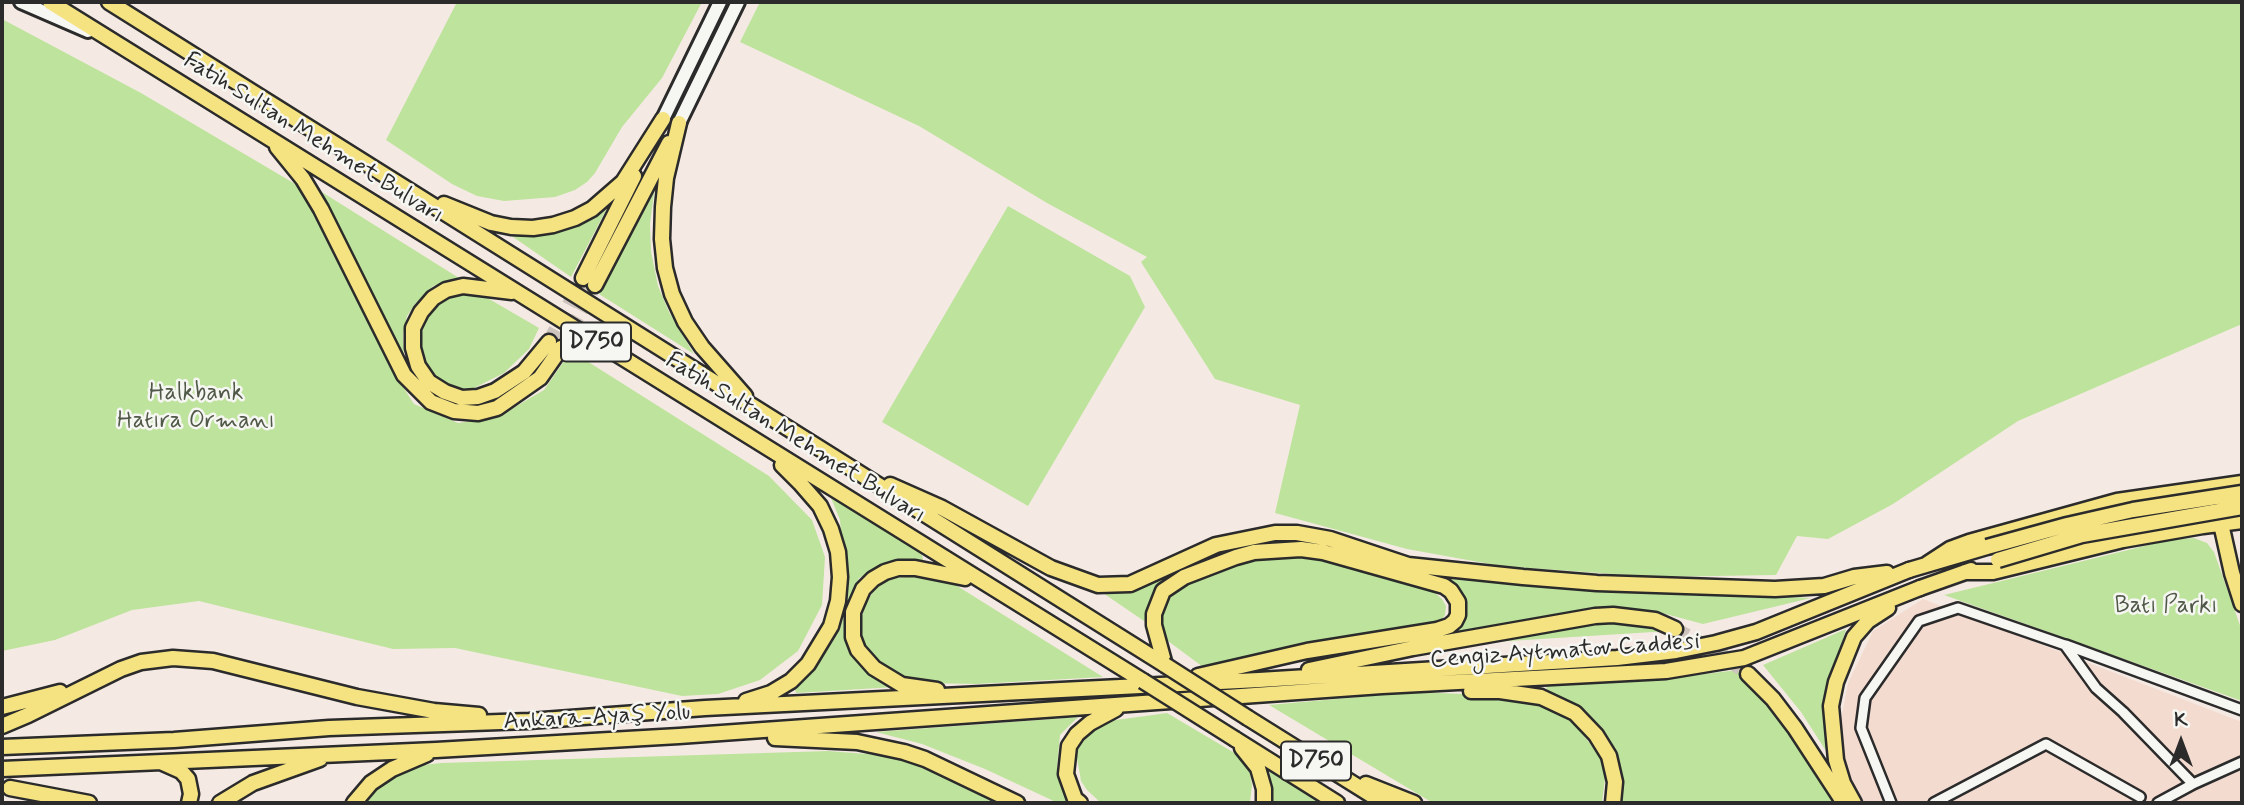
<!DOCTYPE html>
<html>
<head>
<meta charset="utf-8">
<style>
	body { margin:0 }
	#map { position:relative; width:2244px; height:805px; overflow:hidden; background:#f5eae3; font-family:Mynerve,sans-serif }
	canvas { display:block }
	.frame { position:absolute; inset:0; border:4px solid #2b2b2b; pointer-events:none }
	.north { position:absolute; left:2146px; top:707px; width:70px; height:70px; -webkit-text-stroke:5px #f6f6f2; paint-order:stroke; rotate:0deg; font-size:19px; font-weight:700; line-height:28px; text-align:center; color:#2b2b2b }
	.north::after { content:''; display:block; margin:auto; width:24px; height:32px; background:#2b2b2b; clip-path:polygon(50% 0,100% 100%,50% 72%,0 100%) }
</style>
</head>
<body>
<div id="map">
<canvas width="2244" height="805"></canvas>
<div class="frame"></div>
<div class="north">K</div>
</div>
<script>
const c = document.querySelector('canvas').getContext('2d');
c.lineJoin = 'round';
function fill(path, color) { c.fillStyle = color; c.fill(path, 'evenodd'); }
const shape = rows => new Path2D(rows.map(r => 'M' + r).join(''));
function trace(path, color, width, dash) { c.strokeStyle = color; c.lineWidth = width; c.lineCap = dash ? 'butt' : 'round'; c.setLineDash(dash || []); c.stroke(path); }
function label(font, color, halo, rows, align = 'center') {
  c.font = font + ' Mynerve,sans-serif'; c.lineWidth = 5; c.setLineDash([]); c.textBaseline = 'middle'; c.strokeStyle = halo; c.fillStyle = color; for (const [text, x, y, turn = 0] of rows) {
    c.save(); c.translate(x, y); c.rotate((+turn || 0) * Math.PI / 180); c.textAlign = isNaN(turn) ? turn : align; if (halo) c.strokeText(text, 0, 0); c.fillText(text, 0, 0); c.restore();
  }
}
fill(shape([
	[1923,599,2242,722,2242,803,1863,803,1846,768,1839,730,1848,683,1873,631]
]), '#f4dbd0');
fill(shape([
	[457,2,702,2,662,78,622,127,595,173,587,182,575,190,555,197,504,201,477,196,452,184,386,140],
	[760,2,2242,2,2242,324,2018,421,1893,504,1828,539,1797,536,1776,575,1656,577,1501,566,1407,549,1275,513,1300,405,1215,379,1141,262,1147,257,1047,203,919,126,740,42],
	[2,19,141,93,302,188,390,367,414,404,458,423,496,418,544,390,571,351,769,476,812,520,825,557,822,605,798,651,760,680,718,694,682,696,455,648,393,649,199,601,132,610,55,640,2,651],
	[655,186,650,224,651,251,658,286,669,312,694,354,599,294],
	[317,189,459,278,433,286,415,304,407,316,403,335,404,359],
	[614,195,571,277,503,230,533,231],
	[1008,206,1130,276,1145,307,1028,506,882,422],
	[457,294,484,296,539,328,529,349,504,373,472,389,451,387,430,374,422,359,419,339,432,305],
	[829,493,921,550,923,560,884,565,859,578,848,603,847,631,895,687,796,693,794,685,817,664,833,638,839,616,844,565,840,520],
	[2194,538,2207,543,2214,552,2242,631,2242,701,1944,595,2169,540],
	[1301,539,1551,585,1811,598,1703,624,1662,613,1621,609,1455,634,1464,622,1466,607,1463,596,1459,591,1279,545,1155,591,1149,604,1147,623,1100,591,1126,591,1217,552,1270,540],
	[1288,555,1316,556,1420,586,1434,592,1442,599,1446,606,1445,615,1441,620,1432,625,1203,667,1164,638,1160,622,1164,599,1181,584,1254,558],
	[922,575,954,584,1103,677,976,684,921,683,903,679,886,670,872,657,864,643,859,627,865,605,874,590,888,579],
	[1605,623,1639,624,1669,631,1477,643],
	[1846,629,1833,673,1830,757,1801,712,1763,665],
	[1738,670,1798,741,1838,803,1621,803,1621,767,1612,745,1583,712,1547,692,1546,684,1654,680],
	[1415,692,1488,695,1539,702,1572,721,1600,756,1605,778,1602,803,1433,803,1269,705],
	[1167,713,1238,755,1249,769,1252,785,1250,803,1106,803,1100,802,1087,790,1081,781,1076,752,1085,738,1101,722],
	[1078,717,1060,735,1057,768,1061,787,1075,803,1058,803,985,769,922,744,876,732],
	[828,751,893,756,931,770,1003,803,366,803,384,781,414,766,441,763],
	[1269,770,1322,803,1269,803,1272,787]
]), '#bee39d');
trace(shape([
	[549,342,583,278],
	[561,348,595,285],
	[1675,629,1721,654,1748,674]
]), '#cdc4be', 14, [14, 7]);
const minor = shape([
	[2066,645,2242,710],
	[1891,803,1861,728,1865,698,1919,621,1958,608,2065,645,2096,688,2123,712,2193,784],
	[1934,803,2046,744,2140,797],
	[2158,803,2193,784,2242,762]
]);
const secondary = shape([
	[21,2,88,31],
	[663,119,720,2],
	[679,123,738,2]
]);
const primary = shape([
	[2219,515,2232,573,2242,604],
	[1927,564,1950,549,1969,542,2117,501,2242,483],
	[1909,570,1987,547],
	[1965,572,1993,572,2123,540,2203,526,2242,521],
	[1920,588,1971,570]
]);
const trunk = shape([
	[50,2,1143,681],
	[109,2,1165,665],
	[679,123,666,178,663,207,662,239,665,268,672,294,685,322,702,347,745,396],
	[277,147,303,179,321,209,404,375,431,402,454,411,478,413,497,408,540,378,561,348],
	[444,204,491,223,511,227,533,228,553,225,575,218,592,209,623,182,663,119],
	[583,278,634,176],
	[595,285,669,143],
	[512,292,463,286,446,290,433,298,421,312,413,328,413,348,418,366,429,382,445,392,462,398,478,397,495,391,524,372,549,342],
	[890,485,942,508,1051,568,1098,585,1130,584,1216,545,1275,533,1297,533,1330,539,1408,565,1523,577,1597,583,1775,589,1824,586,1854,577,1887,573],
	[1165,665,1154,625,1154,614,1163,591,1184,577,1236,557,1254,552,1301,549,1323,552,1444,586,1451,591,1458,602,1458,615,1455,621,1449,626,1437,630,1307,651,1198,676],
	[1309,670,1413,648,1595,616,1613,615,1655,620,1675,629],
	[1748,674,1773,699,1795,728,1844,803],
	[937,690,902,685,874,668,858,650,853,637,853,612,863,589,873,579,885,572,898,568,915,568,965,578],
	[1471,691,1500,691,1541,697,1575,713,1596,735,1609,756,1615,782,1613,803],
	[746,701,771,693,791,681,808,664,831,626,838,601,840,577,838,552,831,529,820,506,800,483,782,465],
	[2,707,60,692],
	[1248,718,1384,803],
	[2,726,28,715,121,669,141,662,173,658,213,661,357,697,434,711,479,715],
	[775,738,857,742,904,752,925,759,1017,803],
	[1235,739,1337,803],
	[2,747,174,740,329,728,529,721,705,708,1259,680,1617,658,1676,651,1716,643,1756,632,1909,570],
	[1242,748,1258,768,1264,789,1264,803],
	[163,763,181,771,188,779,191,794,189,803],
	[2,769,436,750,679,736,1382,686,1666,671,1744,658,1920,588],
	[1366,784,1414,803],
	[10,788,89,803],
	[220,803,253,783,320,759],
	[354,803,371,783,392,769,427,754],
	[1080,803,1075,799,1066,774,1069,746,1077,734,1090,723,1116,709],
	[1854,803,1843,783,1836,760,1831,706,1836,682,1854,637,1868,621,1888,608]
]);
trace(minor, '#2b2b2b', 14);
trace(secondary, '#2b2b2b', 18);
trace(primary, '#2b2b2b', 19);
trace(trunk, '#2b2b2b', 19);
trace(minor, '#f6f6f2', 9);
trace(secondary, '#f6f6f2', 12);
trace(primary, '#f5e382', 14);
trace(trunk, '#f5e382', 14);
const primaryBridge = shape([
	[1987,547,2067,525,2133,510,2242,493],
	[1998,560,2082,535,2242,507]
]);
const trunkBridge = shape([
	[1165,665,1248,718],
	[1143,681,1235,739]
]);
trace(primaryBridge, '#2b2b2b', 19, []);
trace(trunkBridge, '#2b2b2b', 19, []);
trace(primaryBridge, '#f5e382', 14);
trace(trunkBridge, '#f5e382', 14);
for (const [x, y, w] of [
	[596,342,70],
	[1316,761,70]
]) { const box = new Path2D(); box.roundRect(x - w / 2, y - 19.5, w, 39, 5); c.fillStyle = '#f6f6f2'; c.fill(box); trace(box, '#2b2b2b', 2); }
label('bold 23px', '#2b2b2b', null, [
	["D750",596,342],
	["D750",1316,761]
]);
label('24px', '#2b2b2b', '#f6f6f2', [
	["Fatih Sultan Mehmet Bulvarı",313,139,32],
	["Fatih Sultan Mehmet Bulvarı",795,439,32],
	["Cengiz Aytmatov Caddesi",1565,652,-4],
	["Ankara-Ayaş Yolu",597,718,-3]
]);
label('24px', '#505948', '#f6f6f2', [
	["Halkbank",196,394],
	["Hatıra Ormanı",196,422],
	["Batı Parkı",2166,607]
]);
</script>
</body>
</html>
